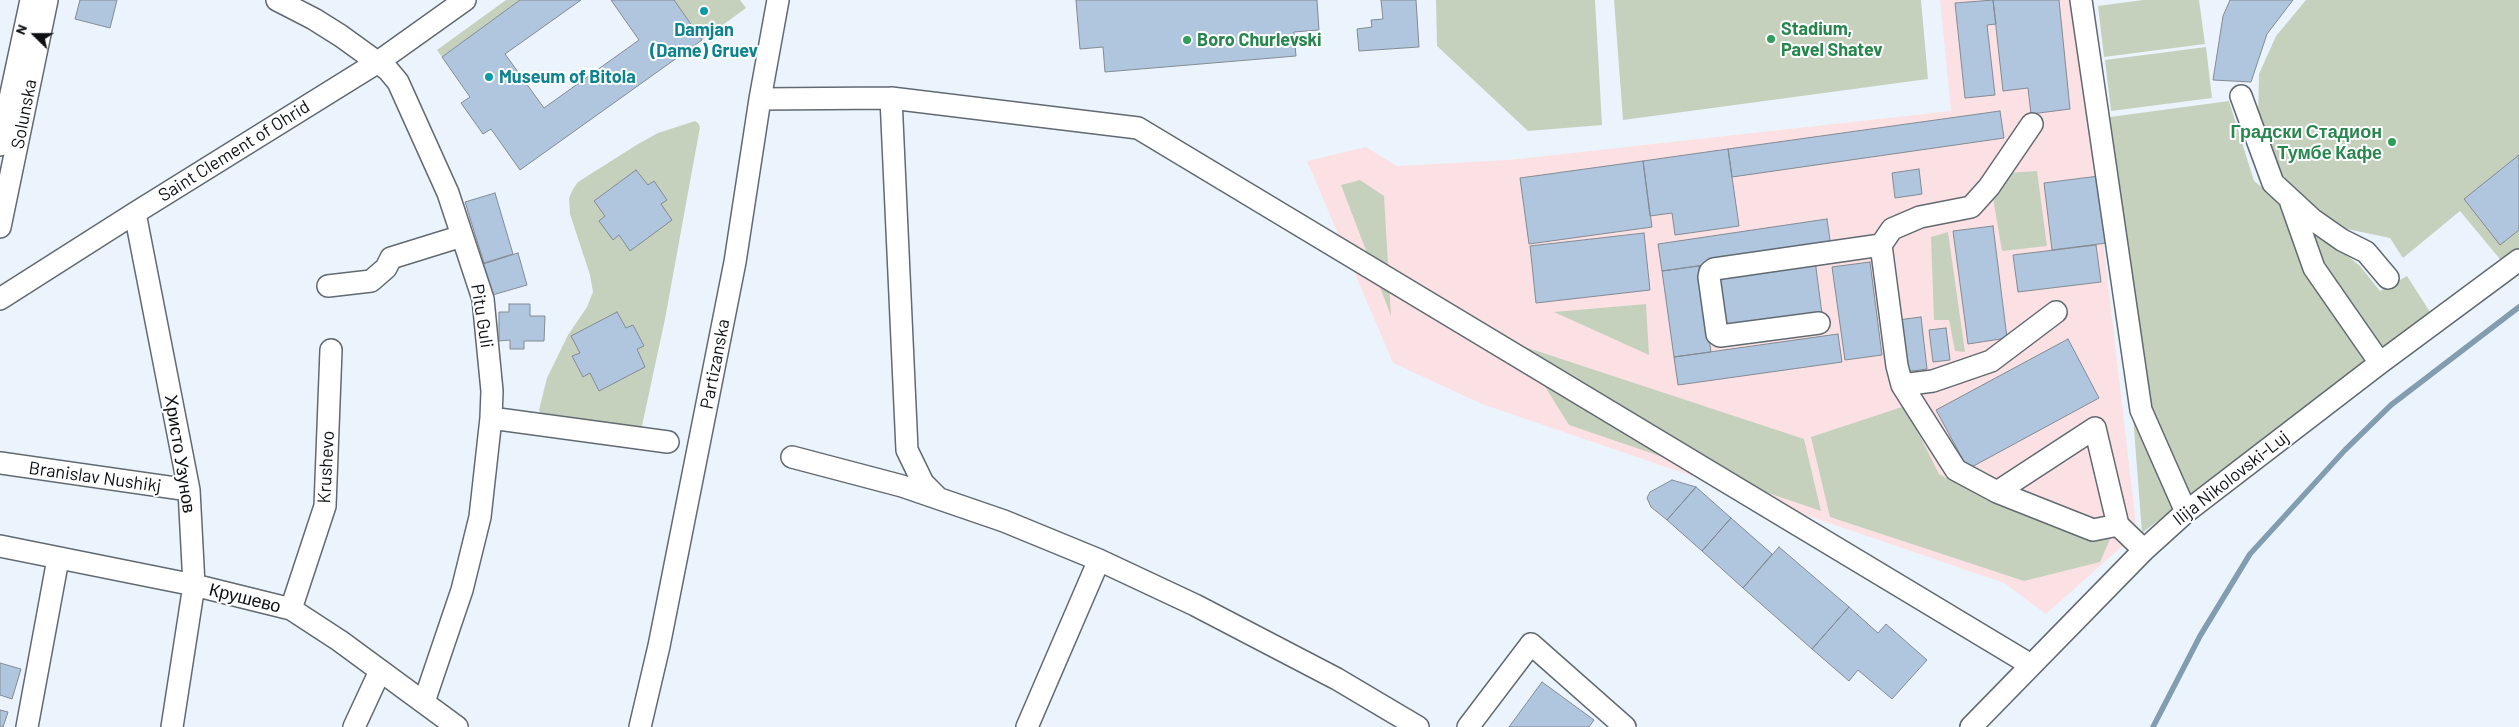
<!DOCTYPE html>
<html>
<head>
<meta charset="utf-8">
<style>
	body { margin:0 }
	#map { position:relative; width:2519px; height:727px; overflow:hidden; background:#ebf4fd; font-family:Barlow,sans-serif }
	canvas { display:block }
	.north { position:absolute; left:10px; top:10px; width:50px; height:50px; -webkit-text-stroke:4px #fff; paint-order:stroke; rotate:292deg; font-size:14px; font-weight:700; line-height:20px; text-align:center; color:#0d1013 }
	.north::after { content:''; display:block; margin:auto; width:18px; height:22px; background:#0d1013; clip-path:polygon(50% 0,100% 100%,50% 72%,0 100%) }
</style>
</head>
<body>
<div id="map">
<canvas width="2519" height="727"></canvas>
<div class="north">N</div>
</div>
<script>
const c = document.querySelector('canvas').getContext('2d');
c.lineJoin = 'round';
function fill(path, color) { c.fillStyle = color; c.fill(path, 'evenodd'); }
const shape = rows => new Path2D(rows.map(r => 'M' + r).join(''));
function trace(path, color, width, dash) { c.strokeStyle = color; c.lineWidth = width; c.lineCap = dash ? 'butt' : 'round'; c.setLineDash(dash || []); c.stroke(path); }
function label(font, color, halo, rows, align = 'center') {
  c.font = font + ' Barlow,sans-serif'; c.lineWidth = 4; c.setLineDash([]); c.textBaseline = 'middle'; c.strokeStyle = halo; c.fillStyle = color; for (const [text, x, y, turn = 0] of rows) {
    c.save(); c.translate(x, y); c.rotate((+turn || 0) * Math.PI / 180); c.textAlign = isNaN(turn) ? turn : align; if (halo) c.strokeText(text, 0, 0); c.fillText(text, 0, 0); c.restore();
  }
}
fill(shape([
	[1940,0,2075,0,2137,533,2046,614,2004,583,1482,404,1393,363,1307,161,1366,147,1397,166,1509,160,1951,111]
]), '#fce1e4');
fill(shape([
	[506,0,520,0,442,57,437,50],
	[674,0,740,0,746,8,702,40],
	[1436,0,1595,0,1602,125,1528,131,1437,46],
	[1614,0,1921,0,1928,79,1623,120],
	[2143,0,2199,0,2205,44,2104,57,2098,6],
	[2306,0,2519,0,2519,252,2504,264,2460,211,2403,258,2390,238,2347,229,2305,203,2274,164,2258,119,2259,74,2276,36],
	[2206,47,2212,98,2111,111,2105,60],
	[2229,101,2254,181,2360,266,2380,291,2407,276,2430,312,2142,533,2110,117],
	[695,121,698,123,700,127,665,319,642,426,641,428,541,414,539,410,547,378,568,335,587,307,593,292,590,275,570,214,569,198,573,189,578,182,638,144,658,133],
	[2037,171,2047,246,2002,251,1993,198,2005,173],
	[1360,180,1384,196,1391,316,1341,185],
	[1948,232,1965,352,1955,351,1949,320,1934,320,1931,237],
	[1646,304,1649,355,1554,312],
	[1519,345,1804,439,1821,511,1569,425],
	[1905,406,1939,474,1986,500,2111,537,2100,562,2024,581,1830,517,1811,437]
]), '#c6d1bd');
trace(shape([
	[2153,727,2200,636,2250,554,2345,450,2391,405,2519,307]
]), '#829cb0', 5.5);
const building = shape([
	[80,0,117,0,110,28,75,19,80,0],
	[520,0,581,0,505,54,544,108,639,40,611,0,674,0,702,40,520,170,491,129,483,134,461,103,470,97,442,57,520,0],
	[1076,0,1317,0,1319,30,1294,32,1296,56,1105,72,1103,47,1080,49,1076,0],
	[1381,0,1416,0,1419,47,1359,51,1357,29,1372,27,1371,20,1383,19,1381,0],
	[1993,0,2059,0,2070,109,2031,114,2028,88,2003,91,1993,0],
	[1993,0,1996,24,1987,25,1995,95,1965,98,1955,3,1993,0],
	[2230,0,2293,0,2267,34,2251,82,2213,80,2223,16,2230,0],
	[2000,111,2004,138,1732,177,1728,149,2000,111],
	[1728,149,1739,226,1675,235,1672,213,1650,216,1643,161,1728,149],
	[2519,155,2519,230,2500,245,2464,199,2519,155],
	[1643,161,1652,227,1529,244,1520,178,1643,161],
	[1919,169,1922,194,1895,198,1892,173,1919,169],
	[636,170,648,185,654,181,667,200,661,204,672,220,630,251,619,235,613,240,599,221,605,216,594,201,636,170],
	[2099,176,2107,243,2052,250,2044,183,2099,176],
	[495,193,513,254,484,263,465,202,495,193],
	[1827,219,1831,247,1662,271,1658,244,1827,219],
	[1993,226,2007,338,1968,344,1953,231,1993,226],
	[1644,233,1650,290,1536,303,1530,246,1644,233],
	[2096,245,2101,282,2018,292,2013,255,2096,245],
	[518,253,527,285,489,296,480,265,518,253],
	[1815,260,1822,314,1721,327,1715,273,1815,260],
	[1870,262,1882,355,1845,360,1832,267,1870,262],
	[1699,266,1711,352,1674,357,1662,271,1699,266],
	[509,304,530,304,530,316,545,316,544,341,524,341,524,349,510,349,510,340,499,341,499,312,509,312,509,304],
	[617,312,626,328,633,325,644,346,637,349,645,367,599,391,590,373,583,377,572,356,580,353,571,336,617,312],
	[1921,317,1927,369,1905,372,1898,320,1921,317],
	[1946,328,1950,360,1933,362,1929,330,1946,328],
	[1838,334,1842,362,1678,385,1674,357,1838,334],
	[2068,339,2099,398,1968,469,1936,410,2068,339],
	[1672,480,1696,487,1667,520,1651,507,1647,498,1650,492,1672,480],
	[1696,487,1731,518,1702,551,1667,520,1696,487],
	[1731,518,1772,554,1743,588,1702,551,1731,518],
	[1779,547,1849,607,1812,649,1743,588,1779,547],
	[1849,607,1878,633,1886,624,1927,660,1892,699,1858,670,1849,681,1812,649,1849,607],
	[0,663,21,669,12,699,0,695,0,663],
	[1542,682,1594,720,1589,727,1509,727,1542,682],
	[0,710,8,712,3,727,0,727,0,710]
]);
fill(building, '#afc6de');
trace(building, '#838b93', 1);
const minor = shape([
	[277,0,314,19,341,36,388,70,398,82,448,193,483,299,492,391,491,418,480,517,462,590,424,702],
	[2081,0,2141,410,2186,512],
	[2241,96,2273,183,2312,219,2342,240,2366,252,2388,278],
	[891,98,907,450,923,483,937,497],
	[760,99,891,98,1138,128,2031,665],
	[2032,124,1989,187,1971,207,1920,217,1892,229,1881,245,1897,366,1902,385,1956,470,1997,492,2093,530,2118,525],
	[0,145,31,0],
	[2291,203,2314,268,2380,363],
	[135,213,189,490,194,585,172,727],
	[0,227,47,0],
	[328,286,371,281,386,268,391,258,462,236],
	[0,299,135,213,378,62,465,0],
	[1819,323,1720,336,1717,334,1709,277,1710,272,1714,269,1881,245],
	[1902,385,1933,381,1991,361,2056,312],
	[491,418,668,442],
	[792,457,902,486,1004,521,1099,560,1195,605,1337,679,1418,727],
	[0,463,189,490],
	[1997,492,2095,428,2118,525,2144,550],
	[0,546,194,585,291,609,340,641,457,727],
	[291,609,325,506,331,350],
	[27,727,58,559],
	[354,727,380,671],
	[640,727,659,646,735,262,760,99,778,0],
	[1027,727,1099,560],
	[1468,727,1531,644,1625,727],
	[1971,727,2144,550,2186,512,2380,363,2519,260]
]);
trace(minor, '#616971', 24);
trace(minor, '#fff', 21);
for (const [x, y, r, color] of [
	[704,11,5,"#0f9aa8"],
	[1771,39,5,"#2e9e5b"],
	[1187,40,5,"#2e9e5b"],
	[489,77,5,"#0f9aa8"],
	[2392,142,5,"#2e9e5b"]
]) { const dot = new Path2D(); dot.arc(x, y, r, 0, 2 * Math.PI); c.fillStyle = color; c.fill(dot); trace(dot, '#fff', 2); }
label('bold 18px', '#27864d', '#fff', [
	["Stadium,",1781,29],
	["Pavel Shatev",1781,50],
	["Boro Churlevski",1197,40],
	["Градски Стадион",2382,132,"right"],
	["Тумбе Кафе",2382,153,"right"]
], 'left');
label('bold 18px', '#0d838f', '#fff', [
	["Damjan",704,30],
	["(Dame) Gruev",704,51],
	["Museum of Bitola",499,77,"left"]
]);
label('18px', '#0d1013', '#fff', [
	["Solunska",24,114,-79],
	["Saint Clement of Ohrid",234,151,-32],
	["Pitu Guli",482,316,81],
	["Partizanska",715,364,-79],
	["Христо Узунов",180,454,81],
	["Krushevo",326,467,-87],
	["Branislav Nushikj",95,477,8],
	["Ilija Nikolovski-Luj",2231,478,-38],
	["Крушево",245,598,14]
]);
</script>
</body>
</html>
